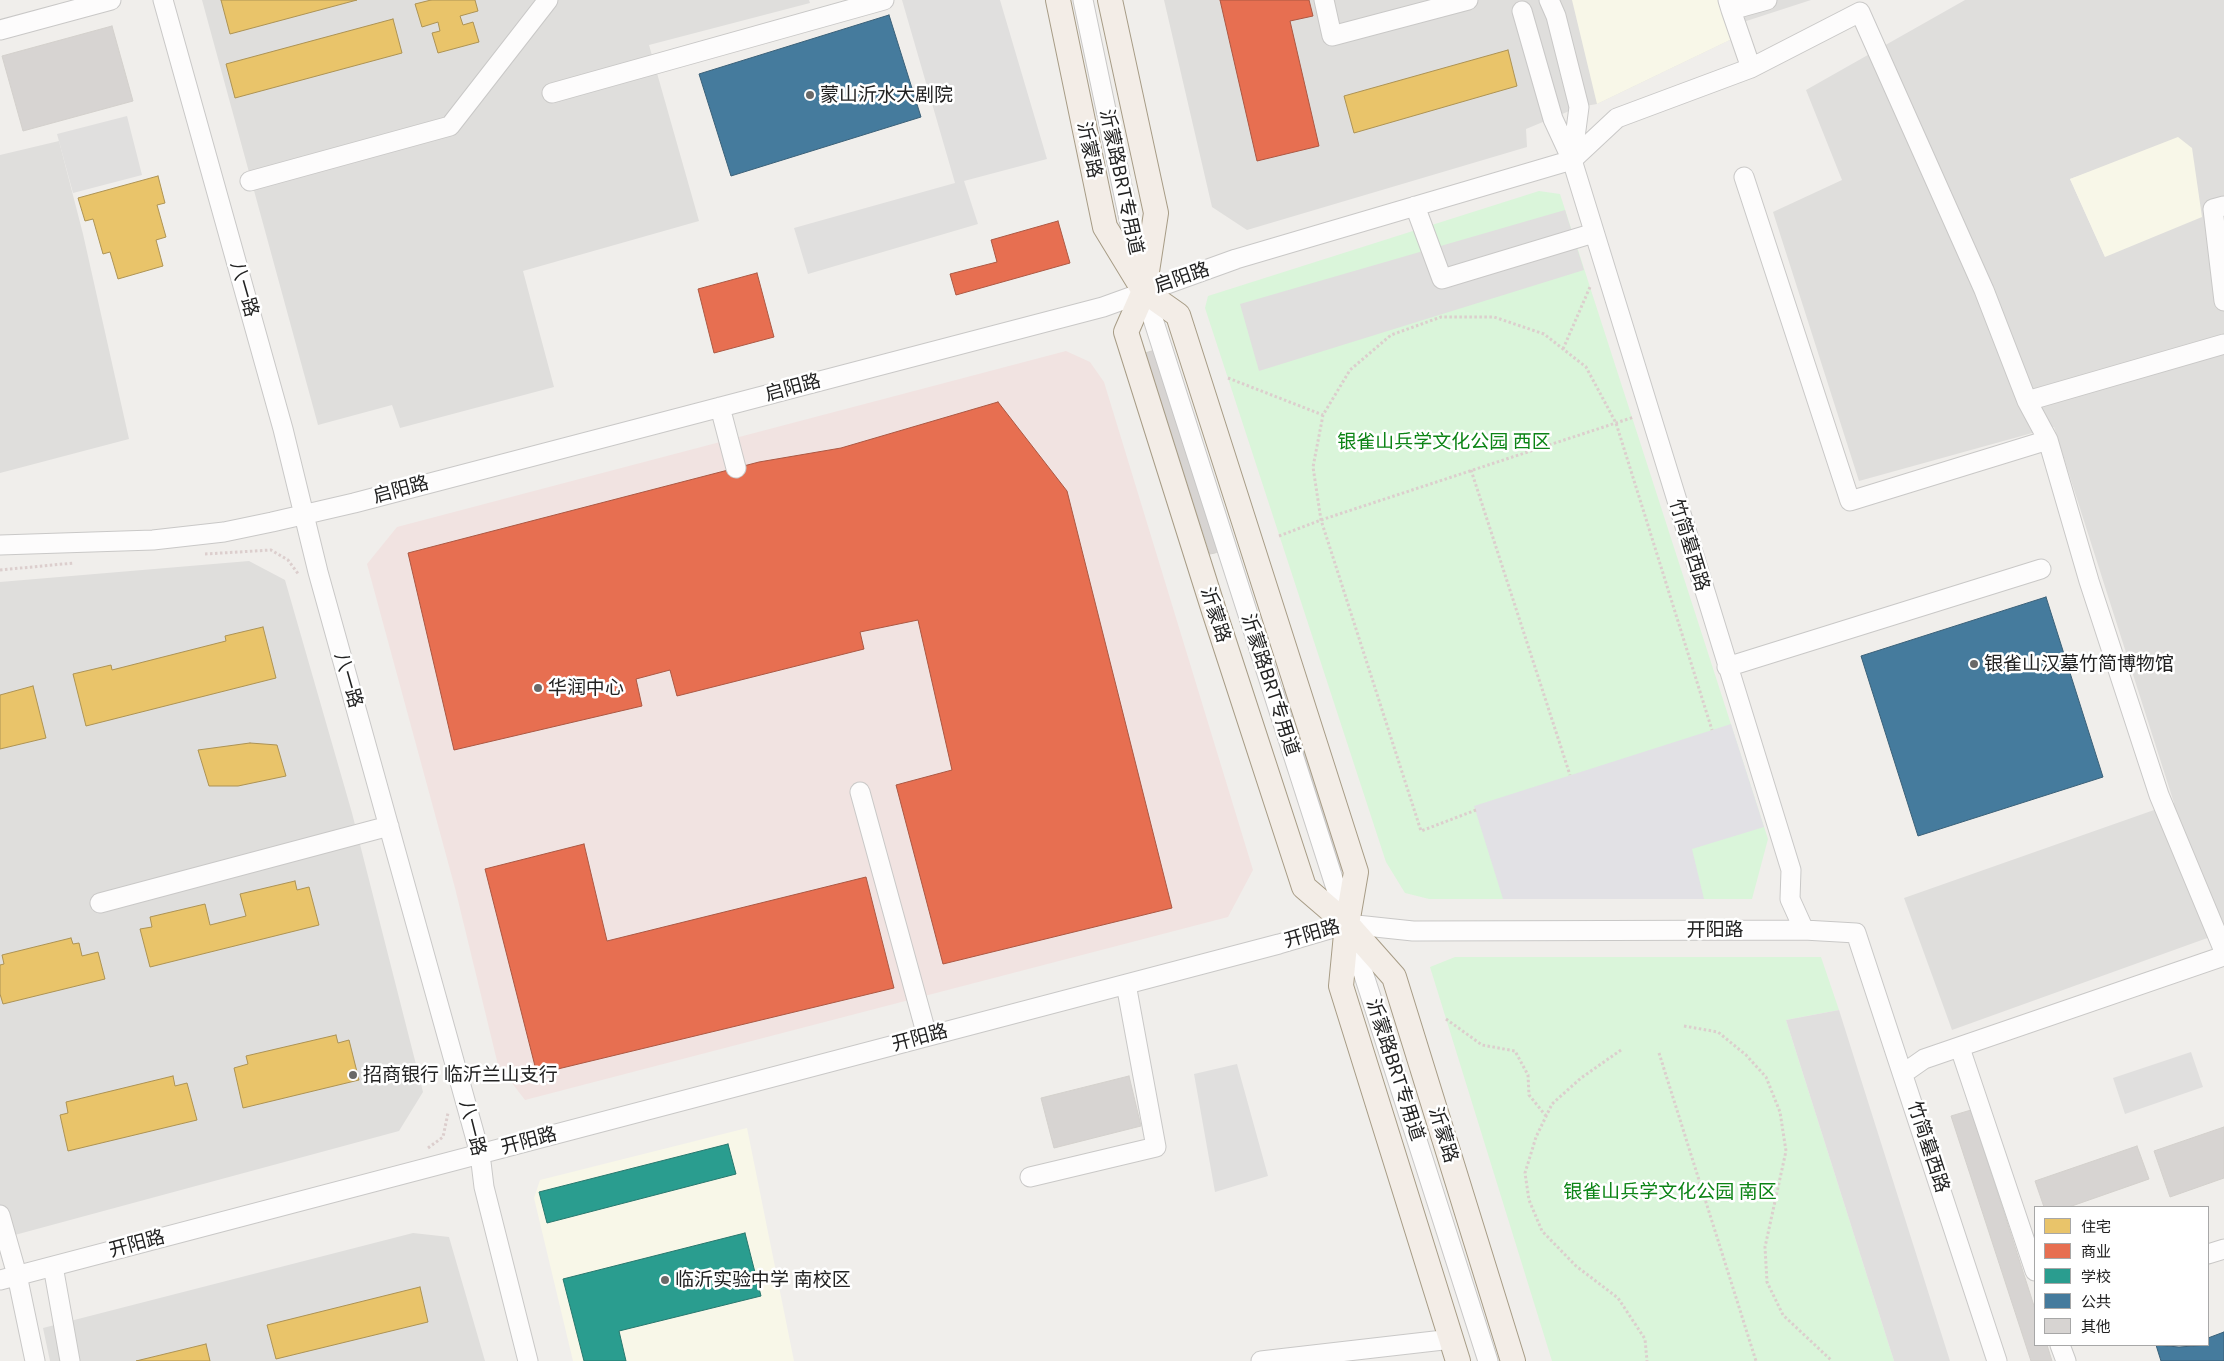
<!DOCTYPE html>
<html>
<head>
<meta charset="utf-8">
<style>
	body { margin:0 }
	#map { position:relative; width:2224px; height:1361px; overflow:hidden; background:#f0eeeb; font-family:Figtree,"Noto Sans SC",sans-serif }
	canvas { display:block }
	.legend { position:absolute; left:2034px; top:1206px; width:175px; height:140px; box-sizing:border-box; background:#fff; border:1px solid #a7a7a7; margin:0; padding:6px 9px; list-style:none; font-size:15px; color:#222 }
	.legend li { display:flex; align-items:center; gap:10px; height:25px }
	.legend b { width:25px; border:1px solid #a7a7a7 }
</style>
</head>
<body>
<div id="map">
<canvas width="2224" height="1361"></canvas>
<ul class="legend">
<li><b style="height:14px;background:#e9c46a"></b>住宅</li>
<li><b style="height:14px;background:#e76f51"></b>商业</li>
<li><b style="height:14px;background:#2a9d8f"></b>学校</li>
<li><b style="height:14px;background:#457b9d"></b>公共</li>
<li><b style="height:14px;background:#d7d4d2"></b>其他</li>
</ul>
</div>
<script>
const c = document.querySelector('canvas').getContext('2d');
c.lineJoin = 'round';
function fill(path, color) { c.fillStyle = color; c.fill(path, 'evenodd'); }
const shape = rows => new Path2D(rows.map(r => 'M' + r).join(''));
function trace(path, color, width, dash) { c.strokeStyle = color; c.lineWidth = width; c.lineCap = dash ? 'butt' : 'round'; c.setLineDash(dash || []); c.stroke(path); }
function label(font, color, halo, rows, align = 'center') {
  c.font = font + ' Figtree,"Noto Sans SC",sans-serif'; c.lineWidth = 5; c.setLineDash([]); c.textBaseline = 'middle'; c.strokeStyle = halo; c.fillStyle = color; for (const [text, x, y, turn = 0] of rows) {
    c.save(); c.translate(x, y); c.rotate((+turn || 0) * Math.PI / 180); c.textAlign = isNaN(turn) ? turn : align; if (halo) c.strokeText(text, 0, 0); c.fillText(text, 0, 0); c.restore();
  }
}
fill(shape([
	[202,0,809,0,810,3,649,45,699,221,523,271,554,387,400,428,392,405,318,425],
	[1164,0,1811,0,1731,26,1734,38,1597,104,1579,107,1526,129,1527,147,1247,230,1212,207],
	[1965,0,2224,0,2224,932,1952,1030,1904,898,2174,803,2054,427,1859,481,1773,212,1842,180,1806,90],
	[2093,171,2105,257,2070,179],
	[59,141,83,234,129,439,0,473,0,155],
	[249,561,285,580,352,813,423,1092,399,1131,0,1239,0,582],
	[413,1233,449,1237,485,1361,50,1361,43,1328]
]), '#dfdedc');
fill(shape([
	[1066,351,1090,362,1104,382,1253,870,1228,917,525,1100,498,1065,455,888,367,564,397,527]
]), '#f1e3e1');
fill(shape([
	[1572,0,1723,0,1734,38,1597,104],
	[2178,137,2192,148,2202,217,2105,257,2070,179],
	[747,1128,794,1361,573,1361,534,1198,540,1180]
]), '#f8f7e8');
fill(shape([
	[1539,191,1560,194,1768,839,1752,899,1429,899,1405,893,1386,862,1205,308,1208,296],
	[1455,957,1821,957,1839,1010,1786,1020,1894,1361,1552,1361,1430,967]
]), '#daf5da');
fill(shape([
	[902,0,1000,0,1047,159,964,181,978,224,808,274,794,228,955,183],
	[127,116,142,175,73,193,57,134],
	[1565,210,1584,270,1259,371,1240,304],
	[1839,1010,1950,1361,1894,1361,1786,1020],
	[2191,1052,2203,1087,2125,1114,2113,1078],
	[1237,1064,1268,1176,1215,1192,1194,1074]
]), '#e0dfde');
fill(shape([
	[1731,724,1764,827,1692,849,1704,899,1503,899,1474,806]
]), '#e2e1e5');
const homes = shape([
	[221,0,357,0,230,34,221,0],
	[431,0,475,0,478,11,460,16,463,25,473,22,479,42,438,53,432,33,440,31,438,22,422,27,415,4,431,0],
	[393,19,402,53,235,98,226,64,393,19],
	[1508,50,1517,86,1354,133,1344,96,1508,50],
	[158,176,165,203,157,205,166,237,156,240,163,266,118,279,110,252,103,254,93,219,85,221,78,198,158,176],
	[263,627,276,678,86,726,73,674,111,665,112,670,226,641,225,636,263,627],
	[33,686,46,738,0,749,0,695,33,686],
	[250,743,277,745,286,776,238,786,209,786,198,750,250,743],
	[295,881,297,890,309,887,319,925,150,967,140,929,152,927,150,917,205,904,210,925,246,916,240,894,295,881],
	[71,938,73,944,79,943,82,956,98,952,105,979,3,1004,0,994,0,965,4,964,2,955,71,938],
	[336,1035,338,1043,349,1040,359,1080,243,1108,234,1068,248,1064,246,1056,336,1035],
	[173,1076,175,1086,187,1083,197,1120,68,1151,60,1115,68,1113,66,1102,173,1076],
	[420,1287,428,1322,276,1359,267,1325,420,1287],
	[206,1344,210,1361,136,1361,206,1344]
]);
fill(homes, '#e9c46a');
trace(homes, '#ad9354', 1);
const shops = shape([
	[1220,0,1309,0,1313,16,1290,21,1319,146,1257,161,1220,0],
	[1058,221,1070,263,956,295,950,274,997,262,991,240,1058,221],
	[757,273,774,337,714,353,698,289,757,273],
	[998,402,1067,491,1172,908,943,964,896,785,952,770,918,620,860,632,864,649,677,696,670,670,636,679,642,706,454,750,408,553,759,462,841,448,998,402],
	[584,844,607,941,866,877,894,988,537,1074,485,869,584,844]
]);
fill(shops, '#e76f51');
trace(shops, '#ac5843', 1);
const schools = shape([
	[728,1144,736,1174,547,1223,539,1192,728,1144],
	[745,1233,761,1296,619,1331,626,1361,584,1361,563,1279,745,1233]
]);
fill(schools, '#2a9d8f');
trace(schools, '#28786e', 1);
const public = shape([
	[889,15,921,117,731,176,699,74,889,15],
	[2046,597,2103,777,1918,836,1861,656,2046,597],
	[2224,1332,2224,1361,2161,1361,2156,1345,2179,1347,2208,1345,2208,1338,2224,1332]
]);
fill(public, '#457b9d');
trace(public, '#3a6078', 1);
const building = shape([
	[112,26,133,101,23,131,2,56,112,26],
	[1155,350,1219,551,1215,553,1210,554,1145,353,1155,350],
	[1292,686,1344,870,1336,872,1276,691,1292,686],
	[1129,1076,1141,1126,1054,1148,1041,1098,1129,1076],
	[1971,1110,2035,1309,2035,1345,2047,1345,2052,1361,2031,1361,1951,1116,1971,1110],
	[2224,1127,2224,1178,2170,1197,2154,1151,2224,1127],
	[2137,1146,2149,1179,2069,1207,2044,1207,2035,1181,2137,1146]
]);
fill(building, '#d7d4d2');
trace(building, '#d3d0cc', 1);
const minor = shape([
	[163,0,283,429,318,572,480,1154,484,1187,528,1361],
	[1083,0,1144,291,1488,1361],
	[1324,0,1332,36,1468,0],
	[1549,0,1556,16,1579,107,1572,160],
	[1728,0,1731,10,1767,0],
	[1731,10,1751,68],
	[1522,11,1553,119,1572,160,1791,870,1790,899,1804,930],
	[0,30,111,0],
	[552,93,884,0],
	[1744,177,1850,501,2048,440],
	[250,181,450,126,548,0],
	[1415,206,1442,279,1594,233],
	[2224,206,2213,209,2224,301],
	[2027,401,2224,344],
	[720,407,736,468],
	[0,545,153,540,224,532,272,522,354,503,1103,307,1236,259,1572,160,1617,118,1751,68,1860,12,1984,290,2027,401,2048,440,2089,581,2159,795,2224,951],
	[1727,667,2041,569],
	[860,792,927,1036],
	[100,903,389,826],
	[1960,1048,2035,1271],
	[1904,1073,1924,1059,2224,956],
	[1030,1177,1156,1147,1126,984],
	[0,1215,17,1275,35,1361],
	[2208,1254,2224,1249],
	[53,1266,70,1361],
	[0,1280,1279,944,1347,924,1413,931,1804,930,1856,933,1997,1361],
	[2060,1345,2066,1361],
	[1261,1361,1452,1339]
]);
const major = shape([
	[1058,0,1105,227,1144,291,1178,315,1356,872,1347,924,1341,986,1458,1361],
	[1110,0,1156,213,1144,291,1126,332,1214,611,1304,887,1347,924,1394,977,1513,1361]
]);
trace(minor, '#c9c8c7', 21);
trace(major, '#a79c86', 26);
trace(shape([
	[1563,349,1590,287],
	[1228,378,1323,415],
	[1471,470,1570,775],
	[1279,536,1321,520,1634,417],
	[205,554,271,550,288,560,299,575],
	[0,570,74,563],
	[1476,810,1421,831,1321,520,1313,467,1323,415,1350,370,1391,335,1441,317,1494,317,1544,334,1586,367,1616,423,1712,730],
	[1446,1019,1482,1045,1515,1051,1528,1075,1529,1095,1546,1116],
	[1684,1026,1718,1032,1746,1055,1766,1077,1780,1112,1786,1151,1765,1247,1767,1282,1783,1315,1832,1361],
	[1621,1050,1581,1078,1552,1104,1536,1137,1525,1173,1529,1200,1542,1231,1576,1266,1618,1298,1645,1339,1647,1361],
	[1659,1053,1756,1361],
	[428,1148,443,1137,448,1113]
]), '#dccecd', 3, [2.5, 2.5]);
trace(minor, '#fdfcfc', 19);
trace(major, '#f3ede7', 24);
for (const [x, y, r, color] of [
	[810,95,5,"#6a6968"],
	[1974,664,5,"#6a6968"],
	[538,688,5,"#6a6968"],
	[353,1075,5,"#6a6968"],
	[665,1280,5,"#6a6968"]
]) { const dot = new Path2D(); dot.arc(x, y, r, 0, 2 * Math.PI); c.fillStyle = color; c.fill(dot); trace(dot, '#fff', 2); }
label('19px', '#222', '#fff', [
	["蒙山沂水大剧院",820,95],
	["银雀山汉墓竹简博物馆",1984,664],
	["华润中心",548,688],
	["招商银行 临沂兰山支行",363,1075],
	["临沂实验中学 南校区",675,1280]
], 'left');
label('19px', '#222', '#fff', [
	["沂蒙路",1089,150,78],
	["沂蒙路BRT专用道",1121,182,78],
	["启阳路",1182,278,-19],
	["八一路",244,289,74],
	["启阳路",793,388,-15],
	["启阳路",401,490,-15],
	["竹简墓西路",1689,545,73],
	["沂蒙路",1215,615,72],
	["八一路",348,680,74],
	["沂蒙路BRT专用道",1270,685,72],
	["开阳路",1715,930],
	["开阳路",1312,934,-16],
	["开阳路",920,1038,-15],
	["沂蒙路BRT专用道",1395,1070,72],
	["八一路",472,1128,76],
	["沂蒙路",1443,1135,73],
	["开阳路",529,1141,-15],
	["竹简墓西路",1928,1147,72],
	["开阳路",137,1244,-15]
]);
label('19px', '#0c8416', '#fff', [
	["银雀山兵学文化公园 西区",1444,442],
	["银雀山兵学文化公园 南区",1670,1192]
]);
</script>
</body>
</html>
